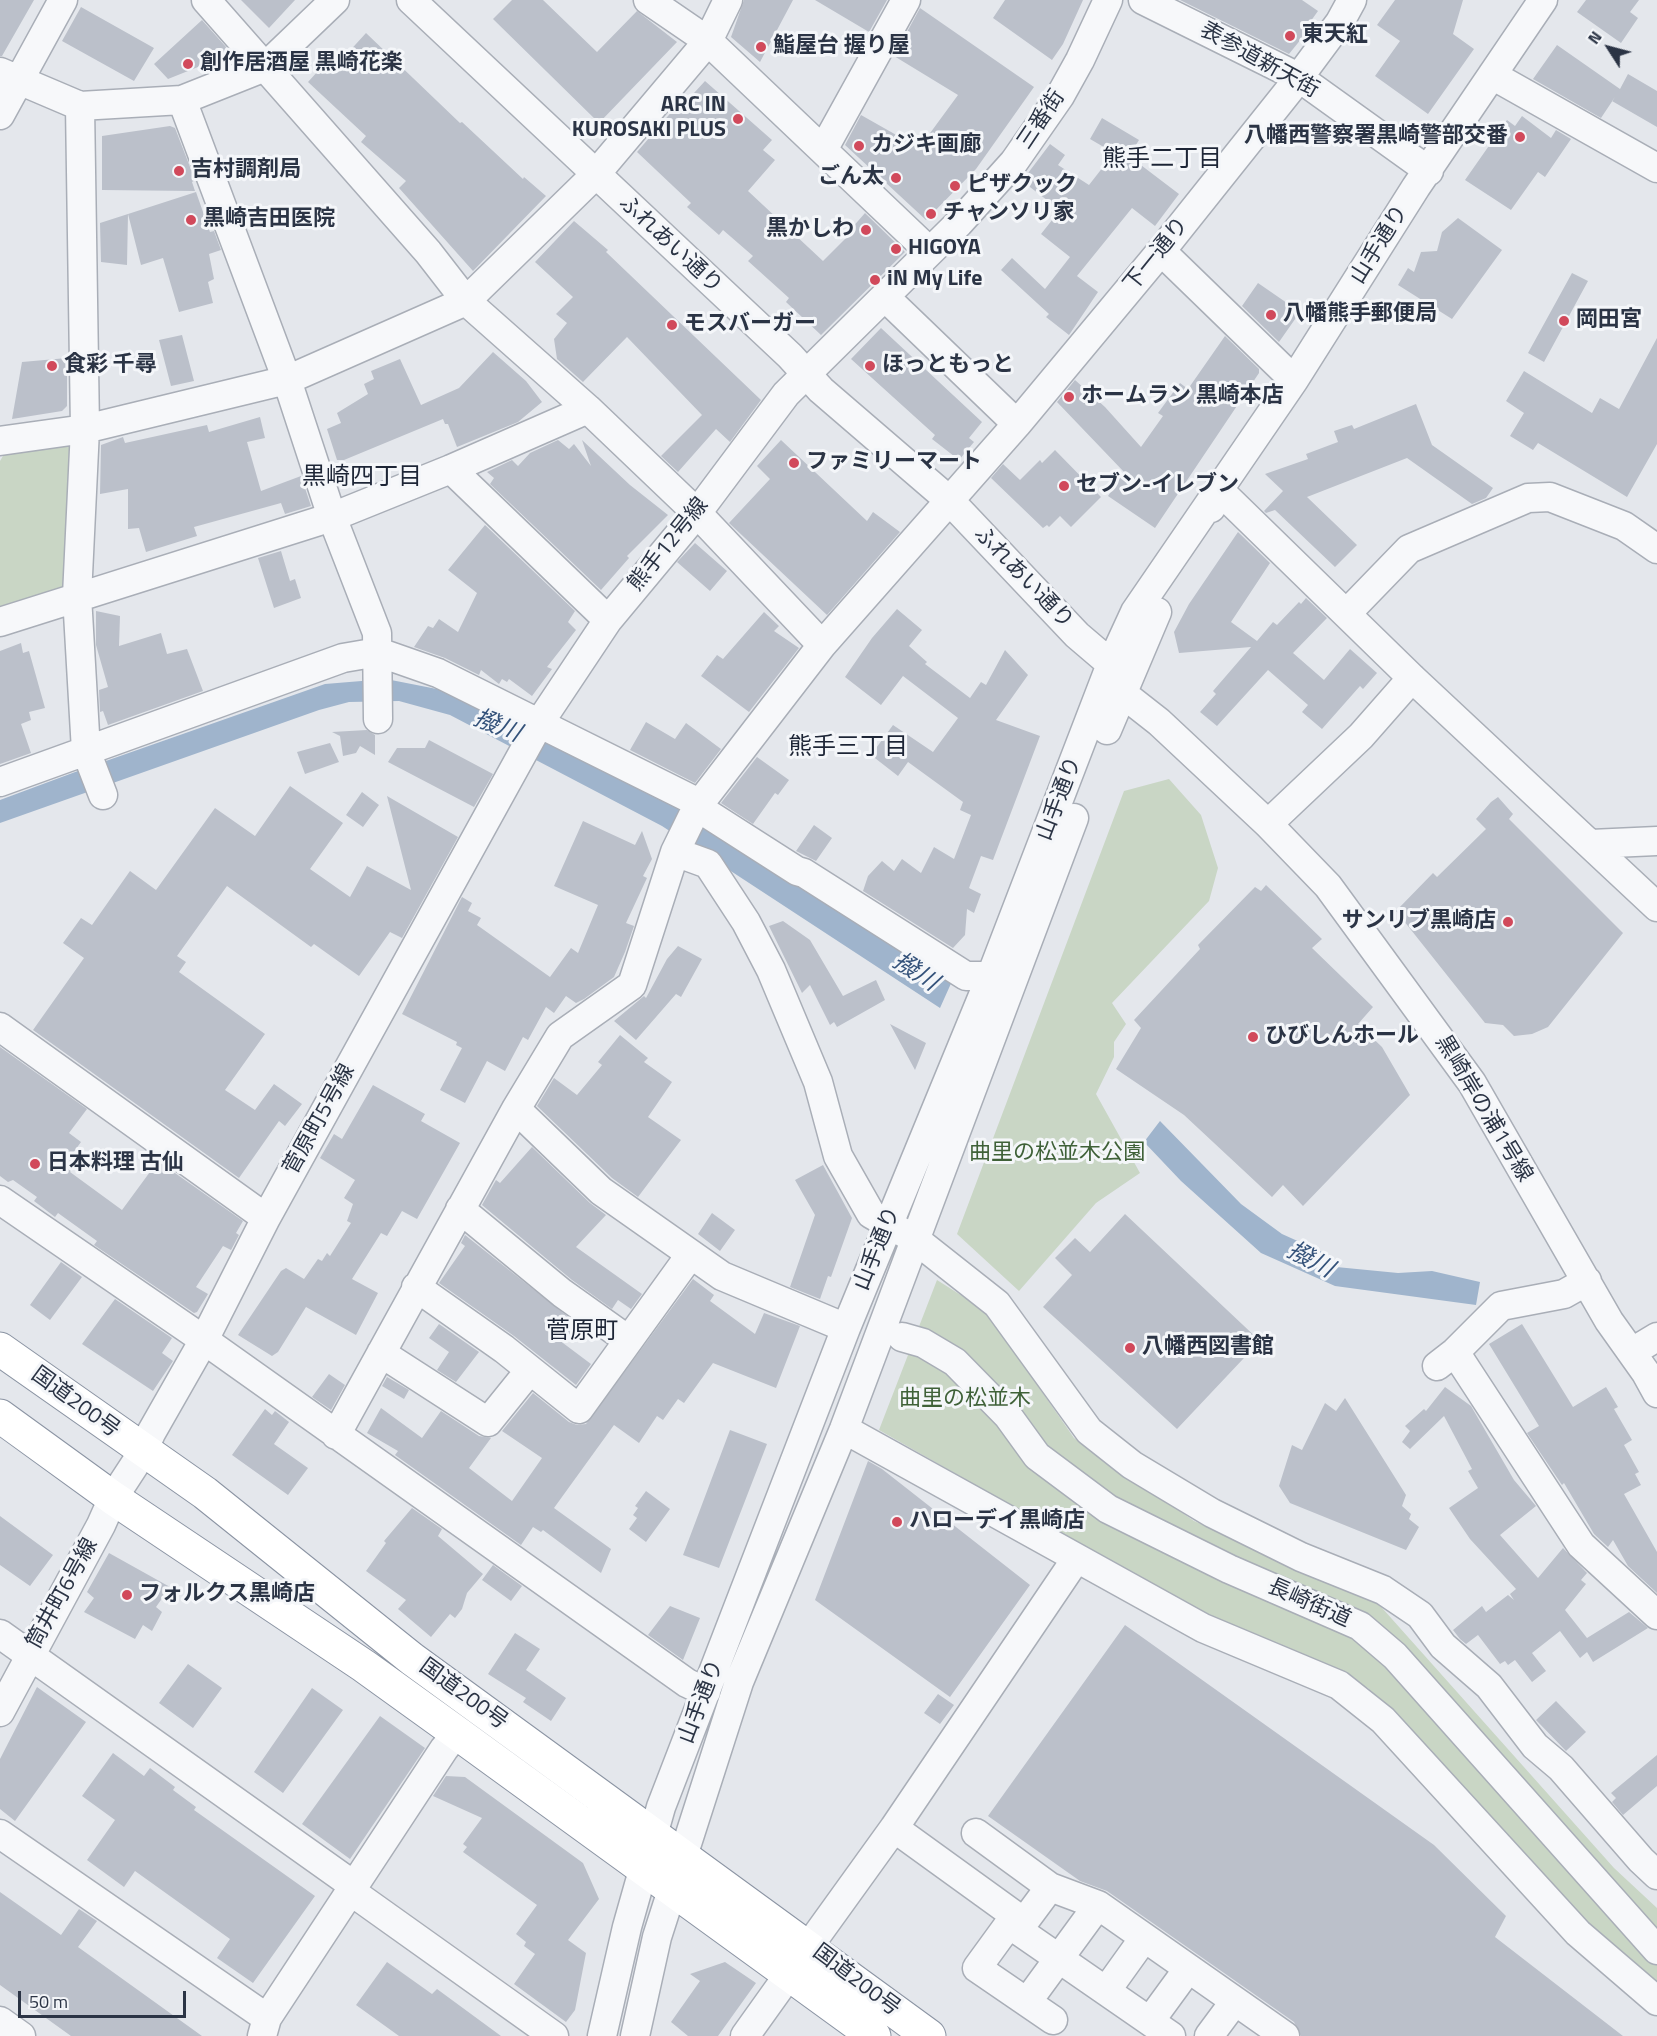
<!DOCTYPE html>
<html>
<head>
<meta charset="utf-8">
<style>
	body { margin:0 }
	#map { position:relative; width:1657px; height:2036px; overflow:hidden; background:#e4e7ec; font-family:"Titillium Web",sans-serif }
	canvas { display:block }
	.north { position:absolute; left:1579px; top:18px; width:60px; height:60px; -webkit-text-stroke:4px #f4f6f9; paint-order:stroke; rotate:306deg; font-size:16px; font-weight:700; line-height:24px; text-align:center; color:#2b3445 }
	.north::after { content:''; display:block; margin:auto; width:21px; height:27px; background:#2b3445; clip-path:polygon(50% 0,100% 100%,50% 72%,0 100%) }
	.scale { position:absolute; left:18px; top:1991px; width:168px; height:27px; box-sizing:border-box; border:3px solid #2b3445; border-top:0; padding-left:8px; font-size:18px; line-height:21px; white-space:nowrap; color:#2b3445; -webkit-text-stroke:4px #f4f6f9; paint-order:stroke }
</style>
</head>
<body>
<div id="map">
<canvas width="1657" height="2036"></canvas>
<div class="north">N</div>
<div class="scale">50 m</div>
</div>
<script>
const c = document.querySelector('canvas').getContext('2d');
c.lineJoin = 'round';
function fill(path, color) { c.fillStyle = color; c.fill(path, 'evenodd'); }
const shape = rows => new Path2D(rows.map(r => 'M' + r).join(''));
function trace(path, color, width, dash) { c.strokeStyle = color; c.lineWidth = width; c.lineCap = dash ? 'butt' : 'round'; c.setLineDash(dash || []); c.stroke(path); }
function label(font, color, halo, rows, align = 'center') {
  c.font = font + ' "Titillium Web","Noto Sans JP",sans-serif'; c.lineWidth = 6; c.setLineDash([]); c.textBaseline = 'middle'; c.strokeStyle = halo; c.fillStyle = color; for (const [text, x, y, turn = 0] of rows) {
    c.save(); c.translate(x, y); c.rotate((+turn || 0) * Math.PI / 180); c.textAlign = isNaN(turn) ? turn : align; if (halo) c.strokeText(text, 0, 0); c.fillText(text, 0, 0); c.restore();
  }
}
fill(shape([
	[73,434,76,588,0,611,0,461,7,449],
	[1169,779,1201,815,1218,868,1209,901,1112,1003,1126,1024,1114,1042,1114,1057,1096,1094,1140,1173,1096,1203,1019,1291,957,1234,1124,791],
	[937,1280,986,1311,1074,1438,1194,1521,1375,1600,1614,1868,1657,1908,1657,2006,1368,1688,1210,1619,879,1430]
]), '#c9d6c5');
fill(shape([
	[386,679,447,691,676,800,953,979,940,1008,662,826,450,715,399,701,349,702,319,710,0,823,0,800,86,768,325,684],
	[1160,1121,1241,1204,1282,1234,1322,1252,1326,1266,1398,1273,1432,1271,1480,1282,1476,1305,1335,1286,1261,1253,1181,1181,1144,1142]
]), '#9fb4cc');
fill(shape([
	[0,0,34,0,2,56,0,56],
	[241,0,295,0,269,28],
	[512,0,543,0,597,52,637,11,677,42,599,123,493,19],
	[744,0,793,0,760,62,731,37],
	[815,0,887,0,869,32],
	[1005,0,1083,0,1063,44,1052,60,993,18],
	[1180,0,1302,0,1318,11,1303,32,1306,33,1289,54],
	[1395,0,1463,0,1453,34,1474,49,1428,114,1375,76,1400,41,1377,25],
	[1586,0,1639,0,1630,12,1638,18,1621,43,1577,12],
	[81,7,154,48,134,81,62,41],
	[920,8,1034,87,976,169,926,220,845,145,861,115,914,145,920,135,925,140,958,95,894,56],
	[202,20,226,47,223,57,168,79,154,64],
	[366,33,460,123,462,122,523,179,524,177,546,196,473,271,399,188,406,181,361,142,366,136,308,82,328,60,335,67],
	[1557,45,1620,89,1628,74,1657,91,1657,127,1612,101,1615,97,1601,118,1533,79],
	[705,81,772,140,763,150,775,160,748,191,823,261,853,231,851,229,865,213,905,252,821,335,786,302,789,298,748,261,753,256,723,230,719,235,687,207,691,203,637,152,680,102,683,105],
	[1522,116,1551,138,1556,130,1571,139,1545,177,1538,172,1511,210,1465,180,1507,120,1515,126],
	[1102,118,1139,140,1129,156,1179,194,1155,226,1132,208,1077,276,1098,292,1069,335,1046,317,1049,314,1001,270,1012,258,1045,289,1070,257,1041,234,1060,210,1022,181,1050,144,1065,155,1058,165,1089,185,1114,153,1090,139],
	[170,126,175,128,195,180,192,182,195,191,102,190,102,136],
	[196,192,210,232,214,231,221,250,209,254,214,279,208,282,213,303,179,312,163,258,141,265,128,214],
	[128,214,127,265,101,262,100,223],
	[1458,218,1502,250,1452,319,1398,285,1408,268,1414,272,1421,252,1437,251,1442,232],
	[574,221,608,250,606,252,761,400,730,442,716,429,678,472,661,456,702,415,627,337,583,382,557,359,554,339,567,323,556,314,573,297,535,262],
	[1572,273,1588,281,1544,362,1528,353],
	[1258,283,1300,312,1279,342,1242,306],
	[881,328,982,422,969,438,974,442,959,460,932,439,935,435,851,359],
	[182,335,194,381,171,386,159,340],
	[1225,336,1259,369,1259,373,1155,528,1108,496,1124,472,1057,402,1075,380,1105,407,1141,447,1163,416,1158,413,1180,383,1188,389],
	[1657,338,1657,444,1627,497,1538,443,1533,450,1510,436,1524,413,1506,401,1524,371,1592,413,1600,398,1619,409],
	[493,352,526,381,542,402,518,422,457,447,448,424,445,424,443,419,344,460,337,460,327,429,341,423,337,413,368,394,364,384,374,379,371,371,400,359,421,405,459,388],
	[67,358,67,406,62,411,12,419,22,362],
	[1416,404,1432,445,1493,488,1486,498,1472,504,1407,458,1307,497,1357,545,1335,567,1275,510,1266,513,1264,511,1283,491,1265,474,1308,459,1306,454,1338,442,1334,431,1352,425,1354,429],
	[260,417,265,438,247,442,261,491,301,476,311,506,285,514,281,503,194,527,197,536,146,552,139,528,128,529,128,489,100,494,101,445,123,437,125,443,207,425,209,432],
	[558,440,569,449,574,444,591,466,582,440,630,485,668,515,627,556,629,558,601,590,490,484,494,478,487,472,512,460,518,466,530,453],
	[781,440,867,521,873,512,900,532,827,615,729,523,770,479,757,466],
	[1055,450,1101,497,1071,527,1060,516,1049,527,1047,525,1043,528,991,478,1003,464,1020,480,1040,460,1042,463],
	[485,525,575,611,568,622,576,630,547,667,552,669,532,696,509,679,507,682,502,679,499,684,481,670,479,675,445,658,414,647,428,626,433,628,439,619,458,632,477,593,448,570],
	[1238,532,1270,563,1231,622,1257,641,1273,622,1277,625,1299,602,1301,604,1306,598,1327,618,1293,653,1324,680,1350,649,1377,673,1363,689,1360,686,1322,729,1302,712,1308,705,1268,670,1217,726,1200,712,1216,694,1213,691,1251,647,1179,653,1174,632,1189,604],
	[695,543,727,571,710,591,677,562],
	[281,551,290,581,295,579,301,598,274,608,258,558],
	[897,609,922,630,909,646,927,662,925,664,970,698,981,682,986,685,1005,650,1028,675,996,720,1040,736,993,860,981,856,969,888,981,894,974,913,967,909,965,935,953,948,863,891,868,876,882,861,894,871,902,859,921,873,934,847,954,859,971,815,960,810,963,802,908,762,898,776,871,755,893,725,933,752,958,718,903,676,881,705,845,677,872,638],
	[96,611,120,616,119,646,161,633,167,654,187,649,203,691,108,725,103,711,100,712,99,690,108,687,96,645],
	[764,612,779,626,774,631,799,648,749,712,701,676,717,655,723,659],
	[21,643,23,653,29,651,45,708,29,712,31,720,21,724,31,753,0,764,0,651],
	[646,722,675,739,686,723,721,749,695,783,630,750],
	[367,730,375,735,375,755,360,746,356,753,343,756,340,736,332,732],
	[429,740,493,774,474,807,388,762,397,748,425,748],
	[330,743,339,762,305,774,297,752],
	[757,757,789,780,778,795,775,793,753,824,721,803],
	[290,786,343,823,310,869,350,897,367,866,411,890,387,796,458,837,402,938,390,932,359,976,314,944,311,947,227,886,177,956,186,962,179,972,265,1034,225,1090,255,1110,274,1084,302,1104,285,1126,279,1121,239,1178,33,1030,84,958,63,943,81,918,92,925,130,871,156,890,215,808,255,836],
	[362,792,379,805,363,827,346,815],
	[1498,797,1513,814,1509,819,1623,933,1548,1027,1532,1034,1514,1036,1503,1025,1485,1023,1396,911,1433,873,1437,877,1486,829,1476,819,1491,802],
	[583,821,635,845,642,831,652,859,643,876,647,878,626,923,634,926,625,952,614,977,584,999,576,1003,566,996,554,1013,546,1007,528,1040,523,1037,505,1071,487,1061,465,1103,440,1090,462,1048,456,1045,457,1042,402,1014,462,897,472,903,468,911,481,918,477,925,550,977,571,948,578,953,598,905,554,886],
	[814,825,832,838,816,861,796,851],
	[1266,885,1322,939,1312,948,1373,1007,1358,1024,1382,1047,1410,1095,1303,1206,1283,1185,1272,1197,1184,1115,1116,1069,1141,1028,1134,1020,1200,949,1198,945,1255,887,1261,891],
	[783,921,810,940,843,996,876,980,885,1000,837,1027,834,1022,830,1025,810,985,802,993,769,926],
	[678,946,702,959,681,997,676,994,636,1040,614,1021,644,996,646,998,667,959],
	[890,1024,926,1043,915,1070],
	[620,1035,648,1058,644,1062,672,1082,648,1117,681,1140,638,1197,612,1178,537,1106,554,1078,577,1095,602,1065,598,1062],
	[0,1047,87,1109,69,1133,81,1142,65,1164,72,1169,70,1172,122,1210,158,1161,243,1221,236,1233,239,1235,231,1250,223,1246,196,1287,208,1294,197,1312,194,1313,94,1245,97,1241,58,1213,55,1217,34,1201,37,1197,13,1180,8,1182,0,1176],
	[373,1085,425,1114,421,1121,460,1143,417,1219,402,1211,387,1236,381,1233,352,1279,378,1293,356,1335,306,1307,278,1352,272,1356,238,1335,281,1271,286,1268,304,1279,318,1259,322,1261,327,1253,330,1256,351,1223,347,1221,353,1204,344,1198,355,1180,320,1158,334,1134,342,1139],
	[532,1147,590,1203,606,1215,576,1247,642,1294,631,1309,618,1300,612,1309,572,1280,482,1205,496,1180,500,1183],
	[823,1165,852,1218,831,1277,828,1276,820,1299,790,1287,815,1215,795,1180],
	[712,1213,735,1230,720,1251,698,1234],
	[1125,1214,1260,1341,1177,1429,1043,1307,1072,1275,1055,1258,1075,1238,1090,1252],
	[465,1235,577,1324,563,1343,591,1364,576,1385,514,1336,439,1283,465,1246,461,1243],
	[61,1262,82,1277,50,1320,30,1305],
	[693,1279,714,1295,710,1301,755,1334,764,1313,800,1326,776,1388,713,1363,684,1403,678,1399,663,1420,657,1416,639,1443,614,1425,554,1508,611,1549,601,1573,543,1530,541,1532,533,1527,521,1545,395,1455,398,1451,367,1433,381,1408,422,1438,441,1411,479,1436,491,1438,469,1468,512,1501,542,1458,502,1431,533,1393,569,1422,577,1425,586,1424],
	[115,1299,172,1338,162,1353,173,1361,153,1391,82,1344],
	[439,1324,479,1352,456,1382,437,1370,449,1352,429,1338],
	[1522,1324,1573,1407,1606,1387,1618,1407,1614,1409,1632,1440,1624,1445,1639,1472,1635,1474,1641,1485,1624,1494,1657,1552,1657,1593,1628,1566,1613,1540,1608,1547,1594,1534,1564,1483,1562,1485,1527,1433,1539,1426,1489,1344],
	[329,1374,345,1385,331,1410,312,1397],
	[387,1377,409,1390,404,1399,382,1386],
	[1445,1387,1471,1406,1514,1480,1536,1506,1500,1535,1538,1578,1563,1548,1587,1573,1581,1580,1586,1584,1565,1610,1587,1638,1629,1612,1648,1628,1593,1662,1587,1652,1580,1658,1560,1631,1532,1653,1546,1671,1532,1682,1515,1660,1508,1665,1505,1661,1500,1664,1478,1635,1466,1644,1460,1639,1453,1630,1482,1606,1486,1612,1508,1595,1514,1600,1510,1594,1516,1589,1470,1539,1449,1508,1478,1488,1468,1471,1472,1469,1444,1416,1410,1449,1402,1442,1410,1431,1405,1426,1424,1409,1426,1411],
	[1345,1398,1406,1495,1402,1506,1411,1514,1409,1519,1419,1527,1406,1550,1290,1503,1279,1486,1292,1445,1302,1450,1325,1403,1336,1411],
	[265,1409,272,1415,275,1411,289,1422,274,1444,308,1468,288,1495,232,1455],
	[730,1430,767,1444,719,1568,683,1555],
	[868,1461,882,1469,1030,1585,950,1697,815,1600],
	[646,1491,670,1509,646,1542,629,1529,637,1518,633,1515,638,1508,635,1506],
	[412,1508,442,1529,438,1536,483,1574,467,1593,462,1609,455,1618,450,1614,431,1637,398,1609,406,1600,366,1571,386,1543,384,1541],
	[0,1516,53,1555,30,1586,0,1565],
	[109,1553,170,1587,156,1607,162,1612,152,1631,143,1625,135,1639,84,1612,94,1598,87,1592],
	[493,1565,522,1586,511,1601,482,1580],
	[670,1606,700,1618,683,1660,648,1635],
	[1125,1625,1434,1845,1506,1916,1495,1937,1623,2036,1301,2036,1294,2022,1107,1891,1080,1881,988,1816],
	[515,1633,540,1649,526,1670,566,1698,551,1721,523,1702,526,1698,488,1674],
	[188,1664,222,1688,193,1728,159,1703],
	[37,1687,86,1722,15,1821,0,1809,0,1759],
	[312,1688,343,1710,283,1793,254,1772],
	[938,1694,954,1705,940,1724,924,1713],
	[1556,1701,1586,1732,1566,1751,1536,1720],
	[380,1716,425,1748,350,1859,302,1824],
	[113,1753,144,1776,150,1768,175,1787,173,1790,196,1807,194,1810,315,1896,253,1983,217,1958,230,1939,135,1871,124,1887,87,1860,115,1820,82,1796],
	[1657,1755,1657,1786,1623,1815,1612,1802,1616,1798,1611,1793],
	[446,1776,465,1777,583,1863,599,1899,568,1940,586,1953,575,2010,566,2022,514,1984,535,1954,524,1946,526,1942,516,1934,537,1905,463,1852,467,1847,463,1844,482,1818,433,1796],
	[0,1892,61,1935,79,1909,97,1921,78,1947,202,2036,71,2036,0,1985],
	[387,1962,432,1994,437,1989,501,2036,399,2036,356,2005],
	[725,1962,756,1983,718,2036,688,2036,671,2022,700,1981,690,1974]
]), '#bbc0ca');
const minor = shape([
	[206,0,428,252,466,301,588,409,697,513,822,645],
	[411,0,790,356,821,390,950,501,1077,635,1111,664,1122,693,1159,722,1268,824,1328,886,1472,1083,1609,1321,1646,1373,1657,1393],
	[648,0,708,41,929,251],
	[1143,0,1298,77,1429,171],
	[0,72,80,106,182,100,265,67,335,0],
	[1492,75,1657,168],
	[182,100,287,380,332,517,377,633,378,719],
	[80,106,85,429,77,596,86,751,103,795],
	[0,115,63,0],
	[823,150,906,0],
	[1161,251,1294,380],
	[885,297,1017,424],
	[0,441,85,429,287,380,466,301,595,175,708,41,728,0],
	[451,469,608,620],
	[1211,508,1220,491,1412,678,1657,907],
	[1347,613,1409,549,1528,498,1550,497,1624,526,1657,549],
	[0,622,332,517,451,469,588,409],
	[1107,730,1157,612],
	[0,782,343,658,378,652,438,673,689,798,697,807,797,871,804,873,966,976,991,976],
	[1268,824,1361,736,1412,678],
	[1591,844,1657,841],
	[675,852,708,864,746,922,771,970,818,1082,838,1156,871,1214,916,1240,997,1304,1089,1431,1132,1465,1212,1513,1301,1557,1383,1590,1420,1615,1443,1646,1489,1686,1535,1746,1561,1768,1641,1860,1657,1875],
	[0,1027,266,1218],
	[516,1109,601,1191,722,1276,846,1328],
	[0,1200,204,1340,687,1683,706,1692],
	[460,1209,562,1293,628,1340],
	[416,1287,504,1349,579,1409,691,1254],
	[902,1337,923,1343,955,1362,1008,1416,1037,1456,1108,1509,1229,1569,1360,1626,1395,1656,1657,1950],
	[1455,1352,1581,1545,1657,1615],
	[1632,1352,1657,1337],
	[381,1353,488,1422,530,1370],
	[1437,1366,1455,1352,1501,1306,1564,1294,1587,1281],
	[844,1429,1203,1628,1339,1685,1383,1720,1578,1933,1657,2001],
	[336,1435,516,1109,560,1036,632,985,675,852,697,807,822,645,1017,424,1161,251,1291,88,1340,22,1352,0],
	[0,1634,353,1885,359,1897,554,2036],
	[0,1712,101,1525,113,1498,143,1452,151,1433,204,1340,266,1218,540,722,608,620,697,513,786,394,959,223,1014,162,1060,96,1080,60,1108,0],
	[894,1828,1024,1922,1050,1887,1098,1905,1285,2036],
	[976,1833,1050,1887],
	[0,1834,267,2018],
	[1024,1922,1009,1924,977,1968,1053,2020],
	[1009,1924,1171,2036],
	[809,1946,894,1828,1076,1559],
	[1106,1991,1144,1938],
	[1027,2002,1098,1905],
	[0,2021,21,2036],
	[1150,2021,1188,1969],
	[262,2036,267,2018,444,1749,457,1733],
	[602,2036,627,1927,661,1807,846,1328,991,976,1111,664,1135,612,1294,380,1416,187,1543,0],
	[635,2036,657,1937,739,1682,844,1429,1074,818],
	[745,2036,790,1973],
	[1209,2036,1235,2001]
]);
const highway = shape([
	[0,1349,205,1493,412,1659,929,2036],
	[0,1416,113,1498,364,1666,457,1733,874,2036]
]);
trace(minor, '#a9aeb7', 31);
trace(highway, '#8b94a3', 35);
trace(minor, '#f7f8fa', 28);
trace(highway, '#fff', 33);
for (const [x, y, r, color] of [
	[1290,36,6,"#d1495b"],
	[761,47,6,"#d1495b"],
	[188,64,6,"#d1495b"],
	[738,119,6,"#d1495b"],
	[1520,137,6,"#d1495b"],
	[859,146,6,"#d1495b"],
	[179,171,6,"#d1495b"],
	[896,178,6,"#d1495b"],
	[955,186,6,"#d1495b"],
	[931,214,6,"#d1495b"],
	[191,220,6,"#d1495b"],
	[866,230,6,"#d1495b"],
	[896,249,6,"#d1495b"],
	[875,280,6,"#d1495b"],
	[1271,315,6,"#d1495b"],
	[1564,321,6,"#d1495b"],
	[672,325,6,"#d1495b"],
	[52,366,6,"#d1495b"],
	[870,366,6,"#d1495b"],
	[1069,397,6,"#d1495b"],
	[794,463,6,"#d1495b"],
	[1064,486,6,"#d1495b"],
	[1508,922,6,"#d1495b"],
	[1253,1037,6,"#d1495b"],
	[35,1164,6,"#d1495b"],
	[1130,1348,6,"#d1495b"],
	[897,1522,6,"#d1495b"],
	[127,1595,6,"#d1495b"]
]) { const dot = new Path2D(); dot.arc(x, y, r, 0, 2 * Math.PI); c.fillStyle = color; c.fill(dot); trace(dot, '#f4f6f9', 2); }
label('bold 22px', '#2b3445', '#f4f6f9', [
	["東天紅",1302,36],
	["鮨屋台 握り屋",773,47],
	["創作居酒屋 黒崎花楽",200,64],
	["ARC IN",726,106,"right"],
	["KUROSAKI PLUS",726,131,"right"],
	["八幡西警察署黒崎警部交番",1508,137,"right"],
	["カジキ画廊",871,146],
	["吉村調剤局",191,171],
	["ごん太",884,178,"right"],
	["ピザクック",967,186],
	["チャンソリ家",943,214],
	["黒崎吉田医院",203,220],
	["黒かしわ",854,230,"right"],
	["HIGOYA",908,249],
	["iN My Life",887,280],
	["八幡熊手郵便局",1283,315],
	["岡田宮",1576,321],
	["モスバーガー",684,325],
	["食彩 千尋",64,366],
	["ほっともっと",882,366],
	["ホームラン 黒崎本店",1081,397],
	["ファミリーマート",806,463],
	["セブン-イレブン",1076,486],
	["サンリブ黒崎店",1496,922,"right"],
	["ひびしんホール",1265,1037],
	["日本料理 古仙",47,1164],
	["八幡西図書館",1142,1348],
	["ハローデイ黒崎店",909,1522],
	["フォルクス黒崎店",139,1595]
], 'left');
label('22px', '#2b3445', '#f4f6f9', [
	["表参道新天街",1259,61,29],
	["三番街",1042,120,-56],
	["ふれあい通り",670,245,43],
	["山手通り",1380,245,-58],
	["下一通り",1157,255,-51],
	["熊手12号線",669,545,-51],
	["ふれあい通り",1023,578,46],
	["山手通り",1060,799,-69],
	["黒崎岸の浦1号線",1483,1109,59],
	["菅原町5号線",320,1120,-61],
	["山手通り",878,1249,-68],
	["国道200号",75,1403,36],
	["筒井町6号線",63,1594,-61],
	["長崎街道",1309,1604,24],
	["国道200号",463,1695,36],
	["山手通り",702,1702,-69],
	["国道200号",856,1981,37]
]);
label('22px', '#3f6138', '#f4f6f9', [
	["曲里の松並木公園",1057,1154],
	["曲里の松並木",965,1400]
]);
label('24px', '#1d2536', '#f4f6f9', [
	["熊手二丁目",1162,160],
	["黒崎四丁目",362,478],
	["熊手三丁目",848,748],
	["菅原町",582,1332]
]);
label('italic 24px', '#34527a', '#f4f6f9', [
	["撥川",497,727,22],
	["撥川",915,973,33],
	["撥川",1310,1261,28]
]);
</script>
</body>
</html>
